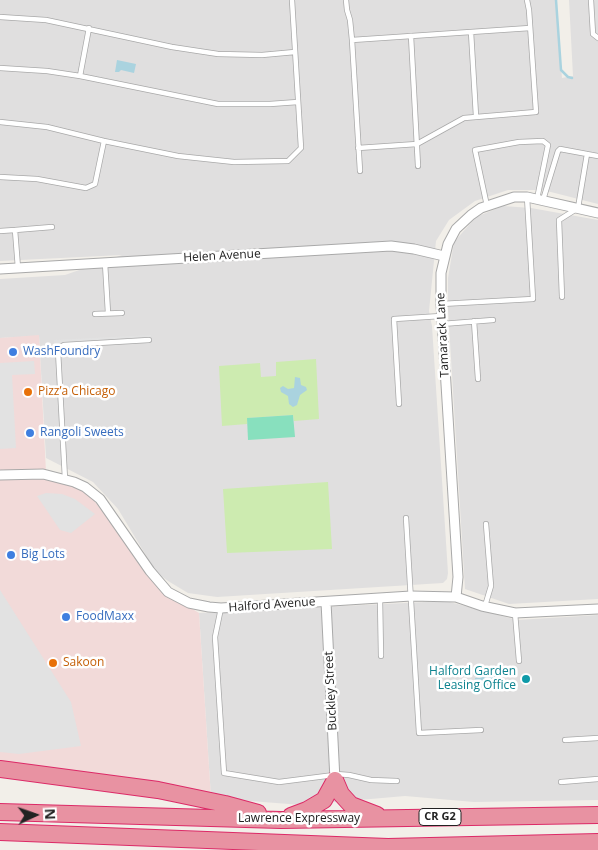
<!DOCTYPE html>
<html>
<head>
<meta charset="utf-8">
<style>
	body { margin:0 }
	#map { position:relative; width:598px; height:850px; overflow:hidden; background:#f2efe9; font-family:"Open Sans",sans-serif }
	canvas { display:block }
	.north { position:absolute; left:10px; top:790px; width:50px; height:50px; -webkit-text-stroke:4px #fff; paint-order:stroke; rotate:87deg; font-size:14px; font-weight:700; line-height:20px; text-align:center; color:#222 }
	.north::after { content:''; display:block; margin:auto; width:18px; height:22px; background:#222; clip-path:polygon(50% 0,100% 100%,50% 72%,0 100%) }
</style>
</head>
<body>
<div id="map">
<canvas width="598" height="850"></canvas>
<div class="north">N</div>
</div>
<script>
const c = document.querySelector('canvas').getContext('2d');
c.lineJoin = 'round';
function fill(path, color) { c.fillStyle = color; c.fill(path, 'evenodd'); }
const shape = rows => new Path2D(rows.map(r => 'M' + r).join(''));
function trace(path, color, width, dash) { c.strokeStyle = color; c.lineWidth = width; c.lineCap = dash ? 'butt' : 'round'; c.setLineDash(dash || []); c.stroke(path); }
function label(font, color, halo, rows, align = 'center') {
  c.font = font + ' "Open Sans",sans-serif'; c.lineWidth = 5; c.setLineDash([]); c.textBaseline = 'middle'; c.strokeStyle = halo; c.fillStyle = color; for (const [text, x, y, turn = 0] of rows) {
    c.save(); c.translate(x, y); c.rotate((+turn || 0) * Math.PI / 180); c.textAlign = isNaN(turn) ? turn : align; if (halo) c.strokeText(text, 0, 0); c.fillText(text, 0, 0); c.restore();
  }
}
fill(shape([
	[0,0,556,0,562,78,573,76,569,0,598,0,598,204,543,190,508,190,475,201,449,220,436,241,429,311,432,326,448,573,447,579,443,583,217,597,188,593,168,581,156,572,118,509,93,482,46,458,39,336,0,338,0,279,65,275,122,255,0,261],
	[503,206,531,208,598,220,598,599,509,604,465,589,448,309,448,278,454,242,476,217],
	[446,601,517,620,598,615,598,800,474,802,405,796,302,805,211,798,199,613]
]), '#e0dfdf');
fill(shape([
	[39,335,46,472,85,489,166,593,199,613,211,798,0,762,0,338]
]), '#f2dad9');
fill(shape([
	[316,359,319,419,294,421,293,415,247,418,247,424,222,426,219,366,260,363,261,377,276,376,276,362],
	[328,482,332,549,227,553,223,489]
]), '#cdebb0');
fill(shape([
	[293,415,295,437,248,440,247,418]
]), '#88e0be');
fill(shape([
	[151,335,151,342,74,345,55,350,54,340],
	[34,361,35,374,12,375,16,448,0,449,0,363],
	[46,493,62,494,75,499,95,514,71,533,60,530,37,496],
	[0,590,71,702,81,746,19,754,0,752]
]), '#e2e2e2');
fill(shape([
	[117,60,136,64,134,73,121,70,119,72,115,72],
	[295,377,300,378,301,385,306,387,307,390,300,395,297,405,293,407,289,404,288,396,281,392,280,388,283,386,288,389,294,388],
	[496,676,496,685,476,686,475,678]
]), '#aad3df');
trace(shape([
	[556,0,561,70,568,77,572,78]
]), '#aad3df', 2.5);
const lane = shape([
	[346,0,347,10,350,20,352,40,360,171],
	[591,0,593,34,598,38],
	[0,17,46,20,172,47,218,54,262,55,295,52],
	[471,32,476,116],
	[411,36,418,166],
	[352,40,530,28],
	[0,68,47,71,80,76,218,104,270,104,298,102],
	[80,76,89,28],
	[0,122,47,127,104,141,178,156,234,162,288,161,301,148,292,0],
	[358,148,417,144,464,118,536,112,529,10,527,0],
	[0,177,37,179,86,188,95,184,104,141],
	[543,200,558,151,560,149,598,156],
	[487,206,475,150,519,142,543,141,548,145,537,199],
	[0,231,15,230],
	[105,263,108,313],
	[18,268,15,230,52,227],
	[562,297,559,220,578,208,587,154],
	[441,304,533,299,527,197],
	[95,314,122,313],
	[474,321,478,379],
	[442,324,493,320],
	[399,404,394,319,441,316],
	[65,479,58,351,60,347,64,345,149,340],
	[406,518,419,733,481,730],
	[380,599,381,656],
	[485,606,491,586,486,524],
	[221,608,215,637,224,773,279,782,334,775],
	[515,613,519,661],
	[565,740,598,738],
	[336,774,349,775,371,780,397,781],
	[561,782,598,779]
]);
const street = shape([
	[0,269,391,246,414,249,444,256],
	[0,475,43,474,74,482,85,487,100,499,150,571,168,592,189,603,209,607,221,608,411,596,456,597,482,606,515,613,598,609],
	[456,597,458,577,441,304,441,273,448,244,456,229,471,215,481,208,514,197,527,197,598,213],
	[326,602,335,780]
]);
const highway = shape([
	[0,769,158,790,225,804,258,813],
	[335,780,341,794,351,805,377,815],
	[0,812,281,820,598,815],
	[291,816,307,810,324,800,335,780],
	[0,832,388,847,598,842]
]);
trace(lane, '#a9a9a9', 6);
trace(street, '#a9a9a9', 11);
trace(highway, '#dc2a67', 18);
trace(lane, '#fff', 4.5);
trace(street, '#fff', 9);
trace(highway, '#e892a2', 16);
for (const [x, y, r, color] of [
	[13,352,5,"#3f7fe0"],
	[28,392,5,"#e8710a"],
	[30,433,5,"#3f7fe0"],
	[11,555,5,"#3f7fe0"],
	[66,617,5,"#3f7fe0"],
	[53,663,5,"#e8710a"],
	[526,679,5,"#0f9aa8"]
]) { const dot = new Path2D(); dot.arc(x, y, r, 0, 2 * Math.PI); c.fillStyle = color; c.fill(dot); trace(dot, '#fff', 2); }
for (const [x, y, w] of [
	[440,817,42]
]) { const box = new Path2D(); box.roundRect(x - w / 2, y - 8.5, w, 17, 4); c.fillStyle = '#fff'; c.fill(box); trace(box, '#222', 1); }
label('bold 11px', '#222', null, [
	["CR G2",440,817]
]);
label('12px', '#222', '#fff', [
	["Helen Avenue",222,256,-3],
	["Tamarack Lane",443,335,-93],
	["Halford Avenue",272,605,-4],
	["Buckley Street",331,691,-93],
	["Lawrence Expressway",299,819]
]);
label('12px', '#366cbe', '#fff', [
	["WashFoundry",23,352],
	["Rangoli Sweets",40,433],
	["Big Lots",21,555],
	["FoodMaxx",76,617]
], 'left');
label('12px', '#c56008', '#fff', [
	["Pizz’a Chicago",38,392],
	["Sakoon",63,663]
], 'left');
label('12px', '#0d838f', '#fff', [
	["Halford Garden",516,672],
	["Leasing Office",516,686]
], 'right');
</script>
</body>
</html>
